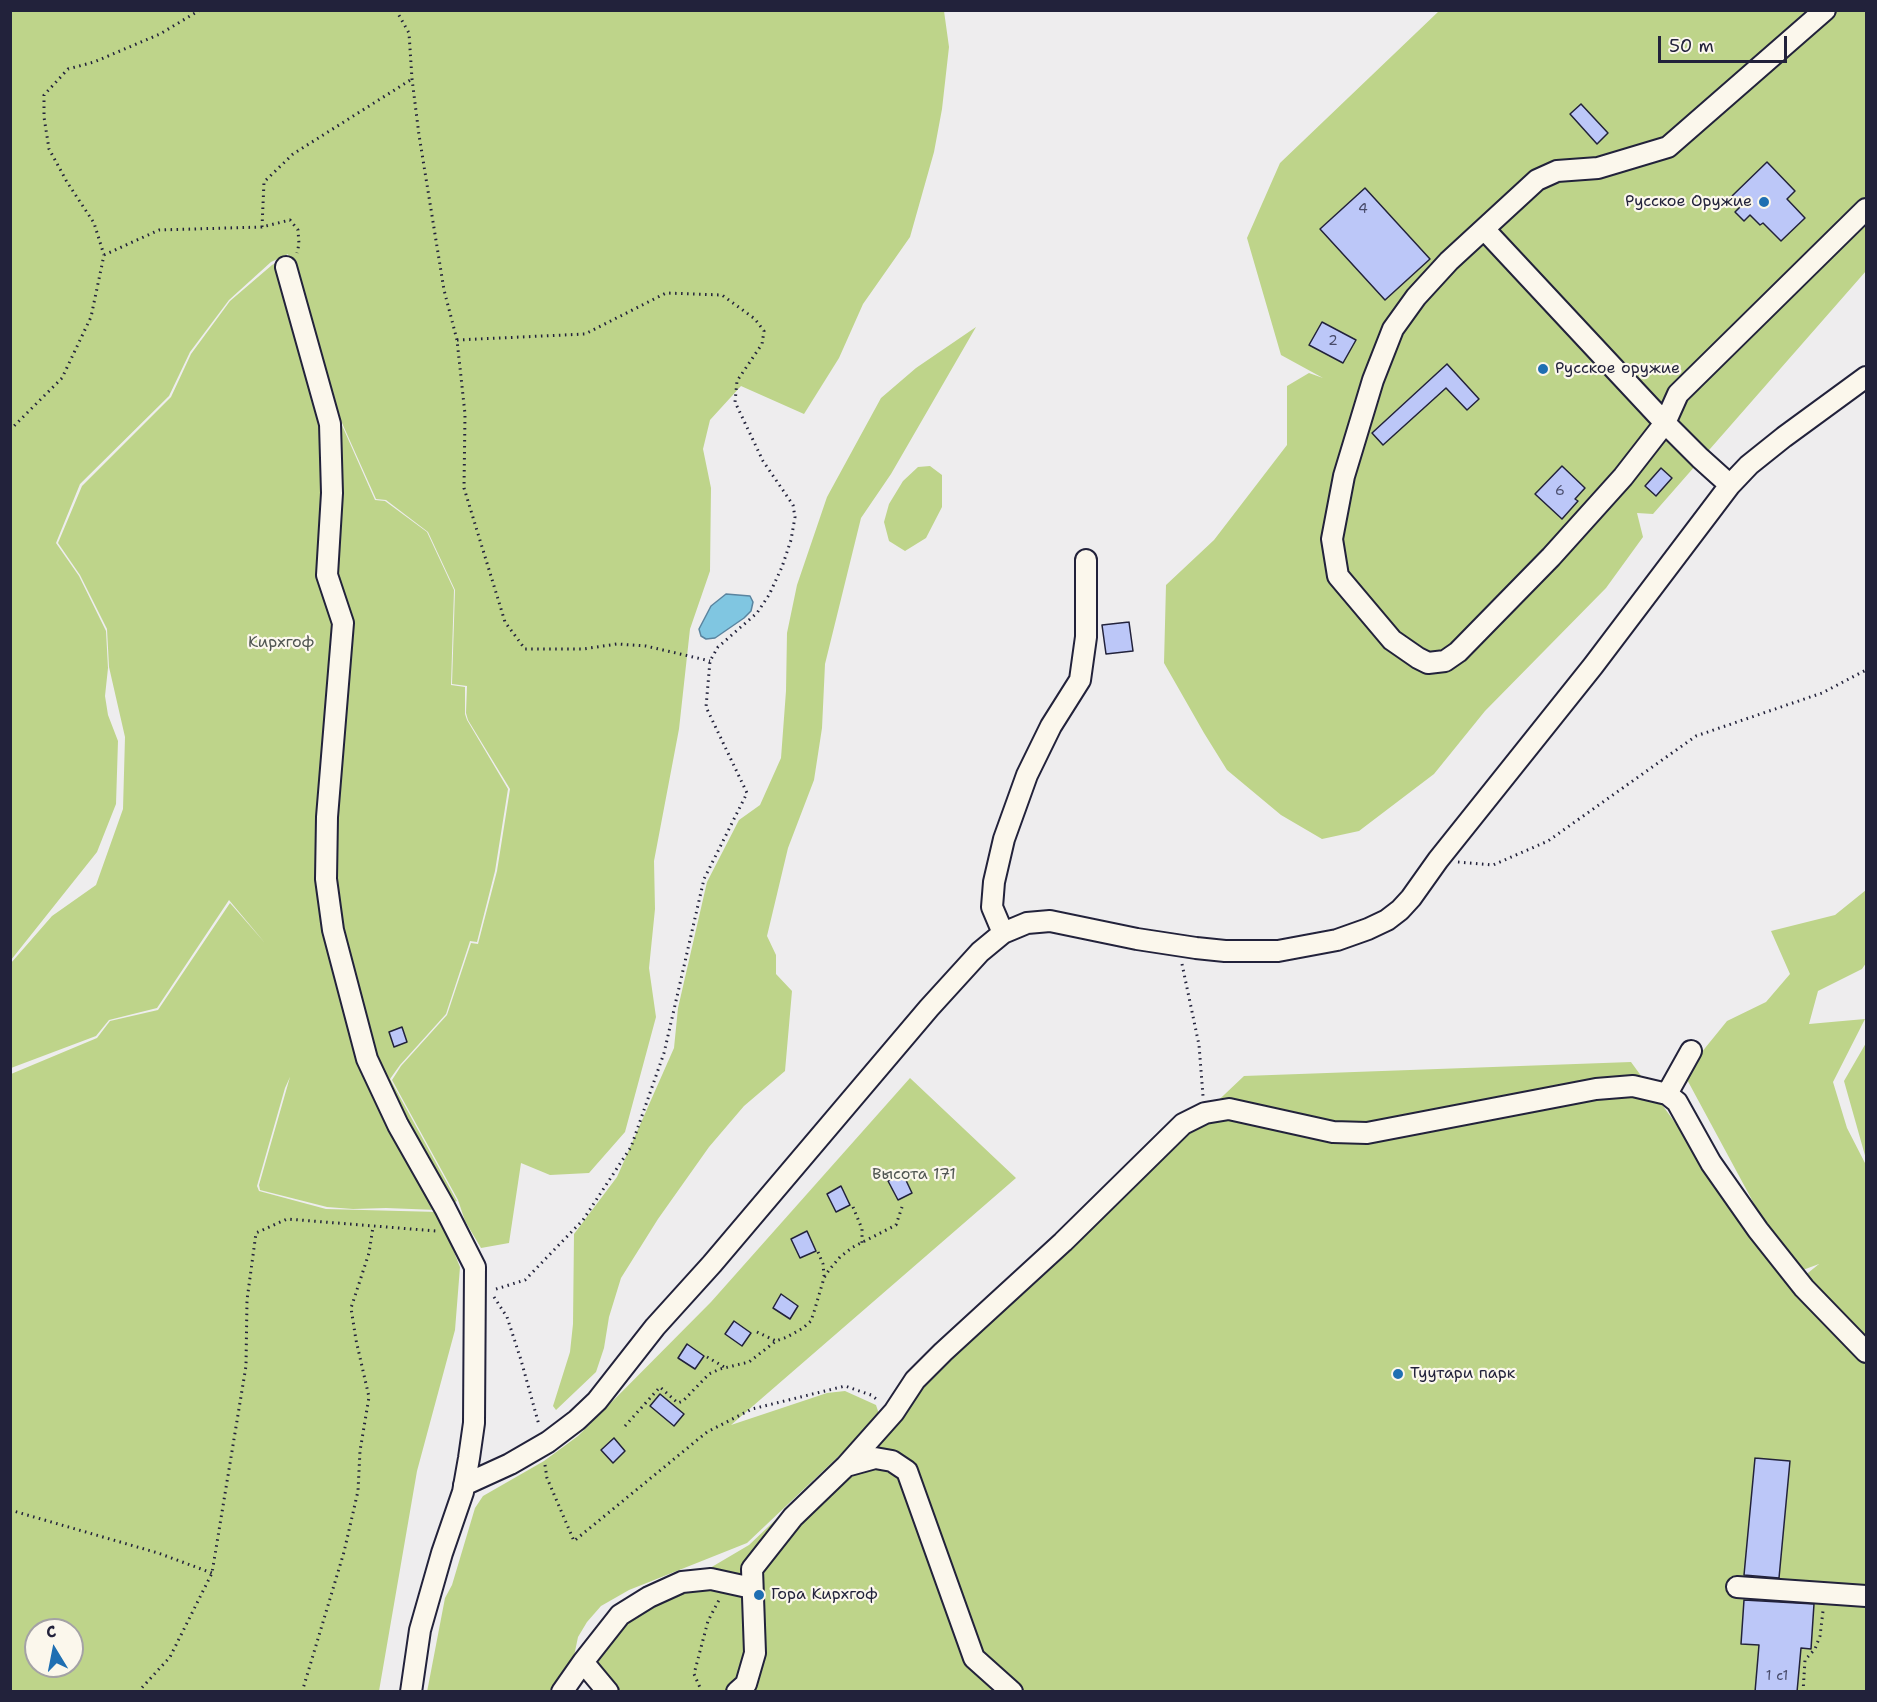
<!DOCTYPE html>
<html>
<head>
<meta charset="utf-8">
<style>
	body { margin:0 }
	#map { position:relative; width:1877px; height:1702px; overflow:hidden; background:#eeedee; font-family:"Shantell Sans",sans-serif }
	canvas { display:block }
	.frame { position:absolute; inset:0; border:12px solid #22223b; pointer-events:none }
	.north { position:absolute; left:24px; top:1618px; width:60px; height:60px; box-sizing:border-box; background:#fbf7ec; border:2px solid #a4a2a5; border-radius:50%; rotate:350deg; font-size:16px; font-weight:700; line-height:24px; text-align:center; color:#22223b }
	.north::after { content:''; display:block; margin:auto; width:21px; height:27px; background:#1f6fb2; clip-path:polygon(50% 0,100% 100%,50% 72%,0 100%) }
	.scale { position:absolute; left:1658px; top:36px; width:129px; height:27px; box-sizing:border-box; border:3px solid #22223b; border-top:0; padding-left:8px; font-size:18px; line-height:21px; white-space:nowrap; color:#22223b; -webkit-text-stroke:4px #fbf7ec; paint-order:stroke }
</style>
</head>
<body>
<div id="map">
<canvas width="1877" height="1702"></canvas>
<div class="frame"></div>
<div class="north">С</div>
<div class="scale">50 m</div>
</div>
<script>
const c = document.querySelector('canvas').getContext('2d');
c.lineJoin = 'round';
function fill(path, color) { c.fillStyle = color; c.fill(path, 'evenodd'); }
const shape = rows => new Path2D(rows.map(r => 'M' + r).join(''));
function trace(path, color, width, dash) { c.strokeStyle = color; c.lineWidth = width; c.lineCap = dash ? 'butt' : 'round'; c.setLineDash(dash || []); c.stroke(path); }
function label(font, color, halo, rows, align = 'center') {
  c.font = font + ' "Shantell Sans",sans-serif'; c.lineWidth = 4.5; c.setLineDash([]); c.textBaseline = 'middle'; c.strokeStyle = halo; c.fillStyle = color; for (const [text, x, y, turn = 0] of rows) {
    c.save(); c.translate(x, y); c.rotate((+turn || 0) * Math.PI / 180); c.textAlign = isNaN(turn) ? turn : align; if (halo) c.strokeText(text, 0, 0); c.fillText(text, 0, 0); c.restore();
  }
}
fill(shape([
	[11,11,944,11,949,47,942,109,934,152,910,237,863,304,839,358,804,414,741,386,710,420,703,449,711,488,710,571,690,629,679,729,654,861,655,909,649,968,656,1017,625,1132,589,1173,550,1175,521,1163,509,1243,481,1248,465,1221,458,1200,392,1080,401,1066,447,1015,471,943,478,944,497,871,510,789,468,720,466,713,467,686,452,684,455,590,428,532,386,500,376,499,338,414,288,254,271,262,229,300,190,352,169,396,80,484,56,543,79,576,106,631,108,668,105,696,108,715,118,741,116,804,97,852,11,960],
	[1439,11,1866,11,1866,271,1653,514,1637,513,1643,537,1606,588,1485,711,1434,774,1359,831,1322,839,1281,815,1227,770,1204,733,1164,663,1166,585,1214,540,1287,445,1287,386,1309,373,1323,378,1281,355,1247,238,1280,163],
	[287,257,337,414,375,500,385,501,427,532,454,590,451,685,465,687,465,714,467,720,508,789,495,871,477,942,470,941,446,1014,400,1065,390,1079,457,1201,437,1210,386,1208,353,1209,327,1207,260,1190,259,1185,290,1077,285,1088,257,1186,259,1191,326,1209,438,1212,460,1267,455,1330,417,1471,379,1691,11,1691,11,1074,97,1038,110,1021,158,1010,230,903,265,943,229,900,157,1008,109,1020,96,1036,11,1068,11,963,52,916,96,885,123,809,125,737,109,667,107,629,80,575,58,543,82,486,171,397,191,354,230,301,272,265],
	[36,1630,72,1630,72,1666,36,1666],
	[976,327,891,474,861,518,825,664,822,728,814,780,788,848,767,936,776,955,776,974,792,991,785,1071,744,1106,709,1147,658,1219,621,1278,609,1317,604,1348,596,1372,556,1410,553,1406,570,1352,573,1324,574,1234,617,1177,674,1048,678,1008,707,882,739,820,760,805,781,758,786,691,787,633,797,585,827,497,881,398,916,368],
	[930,466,942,475,942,507,926,538,905,551,889,541,884,522,889,504,903,481,918,467],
	[1866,890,1866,963,1862,969,1818,991,1809,1024,1865,1019,1833,1082,1847,1128,1866,1165,1866,1691,603,1692,598,1659,610,1627,749,1545,1244,1076,1631,1062,1793,1285,1819,1264,1792,1274,1684,1074,1727,1021,1766,1002,1790,974,1771,931,1835,915],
	[1866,1043,1866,1159,1844,1081],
	[910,1078,1016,1178,731,1425,827,1393,845,1391,876,1405,880,1417,747,1543,629,1590,601,1606,587,1622,578,1637,572,1666,552,1691,427,1692,445,1598,452,1585,475,1508,483,1496,544,1461,578,1436,711,1302]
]), '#bed48a');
const water = shape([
	[726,594,750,596,753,602,751,611,744,618,715,638,706,639,701,636,699,629,711,606,726,594]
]);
fill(water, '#80c6e1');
trace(water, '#5a849f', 1.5);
const building = shape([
	[1581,104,1608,133,1597,144,1570,114,1581,104],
	[1767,162,1795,191,1787,199,1805,218,1781,241,1763,223,1760,225,1750,215,1744,221,1735,212,1741,206,1732,196,1767,162],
	[1365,188,1430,259,1385,300,1320,229,1365,188],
	[1322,322,1356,340,1343,363,1309,345,1322,322],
	[1447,364,1479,399,1467,410,1446,388,1383,445,1372,433,1447,364],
	[1562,466,1585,488,1575,499,1578,501,1562,519,1535,494,1562,466],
	[1661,468,1672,478,1656,496,1645,486,1661,468],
	[1129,622,1133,651,1106,654,1102,625,1129,622],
	[402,1027,407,1042,394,1047,389,1032,402,1027],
	[903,1174,912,1193,898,1200,888,1181,903,1174],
	[841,1186,850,1205,836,1212,827,1194,841,1186],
	[807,1231,816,1251,800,1258,791,1239,807,1231],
	[781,1294,798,1306,790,1319,773,1308,781,1294],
	[734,1321,751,1333,742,1346,725,1334,734,1321],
	[687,1344,704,1356,695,1369,678,1358,687,1344],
	[660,1394,684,1414,674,1426,650,1406,660,1394],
	[614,1438,625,1451,613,1463,601,1450,614,1438],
	[1755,1458,1790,1461,1779,1578,1744,1575,1755,1458],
	[1744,1600,1814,1604,1811,1649,1801,1648,1797,1692,1755,1692,1759,1645,1741,1644,1744,1600]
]);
fill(building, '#bcc7f8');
trace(building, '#22223b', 1.5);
const minor = shape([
	[1825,10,1668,147,1598,168,1557,171,1537,180,1449,261,1416,297,1393,329,1373,380,1344,476,1332,539,1338,576,1392,640,1418,658,1428,663,1445,661,1458,652,1551,557,1623,477,1665,423,1678,394,1866,209],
	[1484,229,1665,423,1700,458,1730,485],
	[286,267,330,424,332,493,327,575,343,623,327,817,326,879,333,930,367,1059,398,1125,445,1208,475,1267,474,1423,469,1458,463,1492,442,1553,420,1630,411,1692],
	[1003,933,992,907,994,882,1004,839,1027,775,1051,726,1080,680,1086,637,1086,560],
	[1691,1051,1667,1094,1677,1102,1711,1163,1758,1230,1804,1288,1866,1352],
	[846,1466,894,1412,915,1380,943,1352,1063,1242,1183,1124,1205,1113,1229,1109,1333,1132,1367,1133,1596,1089,1633,1086,1667,1094],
	[464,1485,510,1464,548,1442,577,1420,597,1401,655,1327,712,1264,929,1008,980,952,1003,933,1027,923,1050,921,1137,939,1196,948,1225,951,1278,951,1337,940,1368,929,1387,920,1400,910,1411,898,1438,860,1593,666,1730,485,1749,465,1784,437,1866,377],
	[1737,1587,1866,1596],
	[583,1662,620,1615,649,1597,682,1582,711,1579,752,1588],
	[562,1692,583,1662,608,1692],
	[737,1692,746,1684,755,1653,752,1569,793,1517,846,1466,875,1458,892,1461,907,1471,974,1658,1012,1692]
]);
trace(minor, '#22223b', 24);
trace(shape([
	[396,10,409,33,412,79,419,135,444,290,457,340,465,414,464,488,505,622,525,649,583,649,617,644,646,646,710,661],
	[262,227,264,182,293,154,412,79],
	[104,255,159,230,262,227,290,220,298,230,299,244,297,253],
	[457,340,585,334,666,293,722,295,755,319,764,331,762,344,737,381,735,402,763,461,793,505,795,517,791,540,782,567,769,595,757,613,718,647,710,661,706,707,747,793,704,879,664,1053,631,1147,583,1220,525,1280,493,1290],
	[10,430,62,378,91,317,104,255,94,223,67,182,49,149,44,117,44,95,68,69,94,62,160,34,200,10],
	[1458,862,1493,865,1548,841,1696,736,1822,693,1866,670],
	[1182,964,1199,1045,1203,1096],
	[853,1207,862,1229,862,1243],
	[818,1252,823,1264,824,1276],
	[494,1297,507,1317,521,1360,539,1425],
	[757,1332,776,1341],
	[707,1357,726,1368],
	[625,1426,660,1387,678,1403,683,1401,709,1374,720,1369,749,1362,776,1341,787,1337,803,1328,811,1321,814,1312,824,1278,829,1270,840,1257,853,1247,896,1225,902,1207],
	[545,1465,547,1478,574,1541,707,1432,752,1409,845,1386,871,1395,879,1401],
	[10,1510,158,1553,212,1573],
	[138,1692,170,1657,212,1573,246,1366,247,1300,256,1233,287,1219,436,1231],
	[302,1692,344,1552,358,1491,360,1451,369,1397,356,1340,351,1308,369,1253,373,1227],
	[702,1692,694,1674,708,1621,720,1598],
	[1803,1692,1805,1660,1815,1649,1820,1636,1823,1611]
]), '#22223b', 3, [1.5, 4.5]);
trace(minor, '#fbf7ec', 20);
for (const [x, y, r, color] of [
	[1764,202,6,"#1f6fb2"],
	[1543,369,6,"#1f6fb2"],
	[1398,1374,6,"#1f6fb2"],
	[759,1595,6,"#1f6fb2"]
]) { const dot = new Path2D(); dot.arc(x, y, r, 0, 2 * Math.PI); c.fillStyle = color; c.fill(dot); trace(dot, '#fbf7ec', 2); }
label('14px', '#484b6a', null, [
	["4",1363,209],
	["2",1333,341],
	["6",1560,491],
	["1 с1",1777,1676]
]);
label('16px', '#22223b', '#fbf7ec', [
	["Русское Оружие",1752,202,"right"],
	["Русское оружие",1555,369],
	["Туутари парк",1410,1374],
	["Гора Кирхгоф",771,1595]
], 'left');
label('16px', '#515753', '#fbf7ec', [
	["Кирхгоф",281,643],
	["Высота 171",914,1175]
]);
</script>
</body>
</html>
